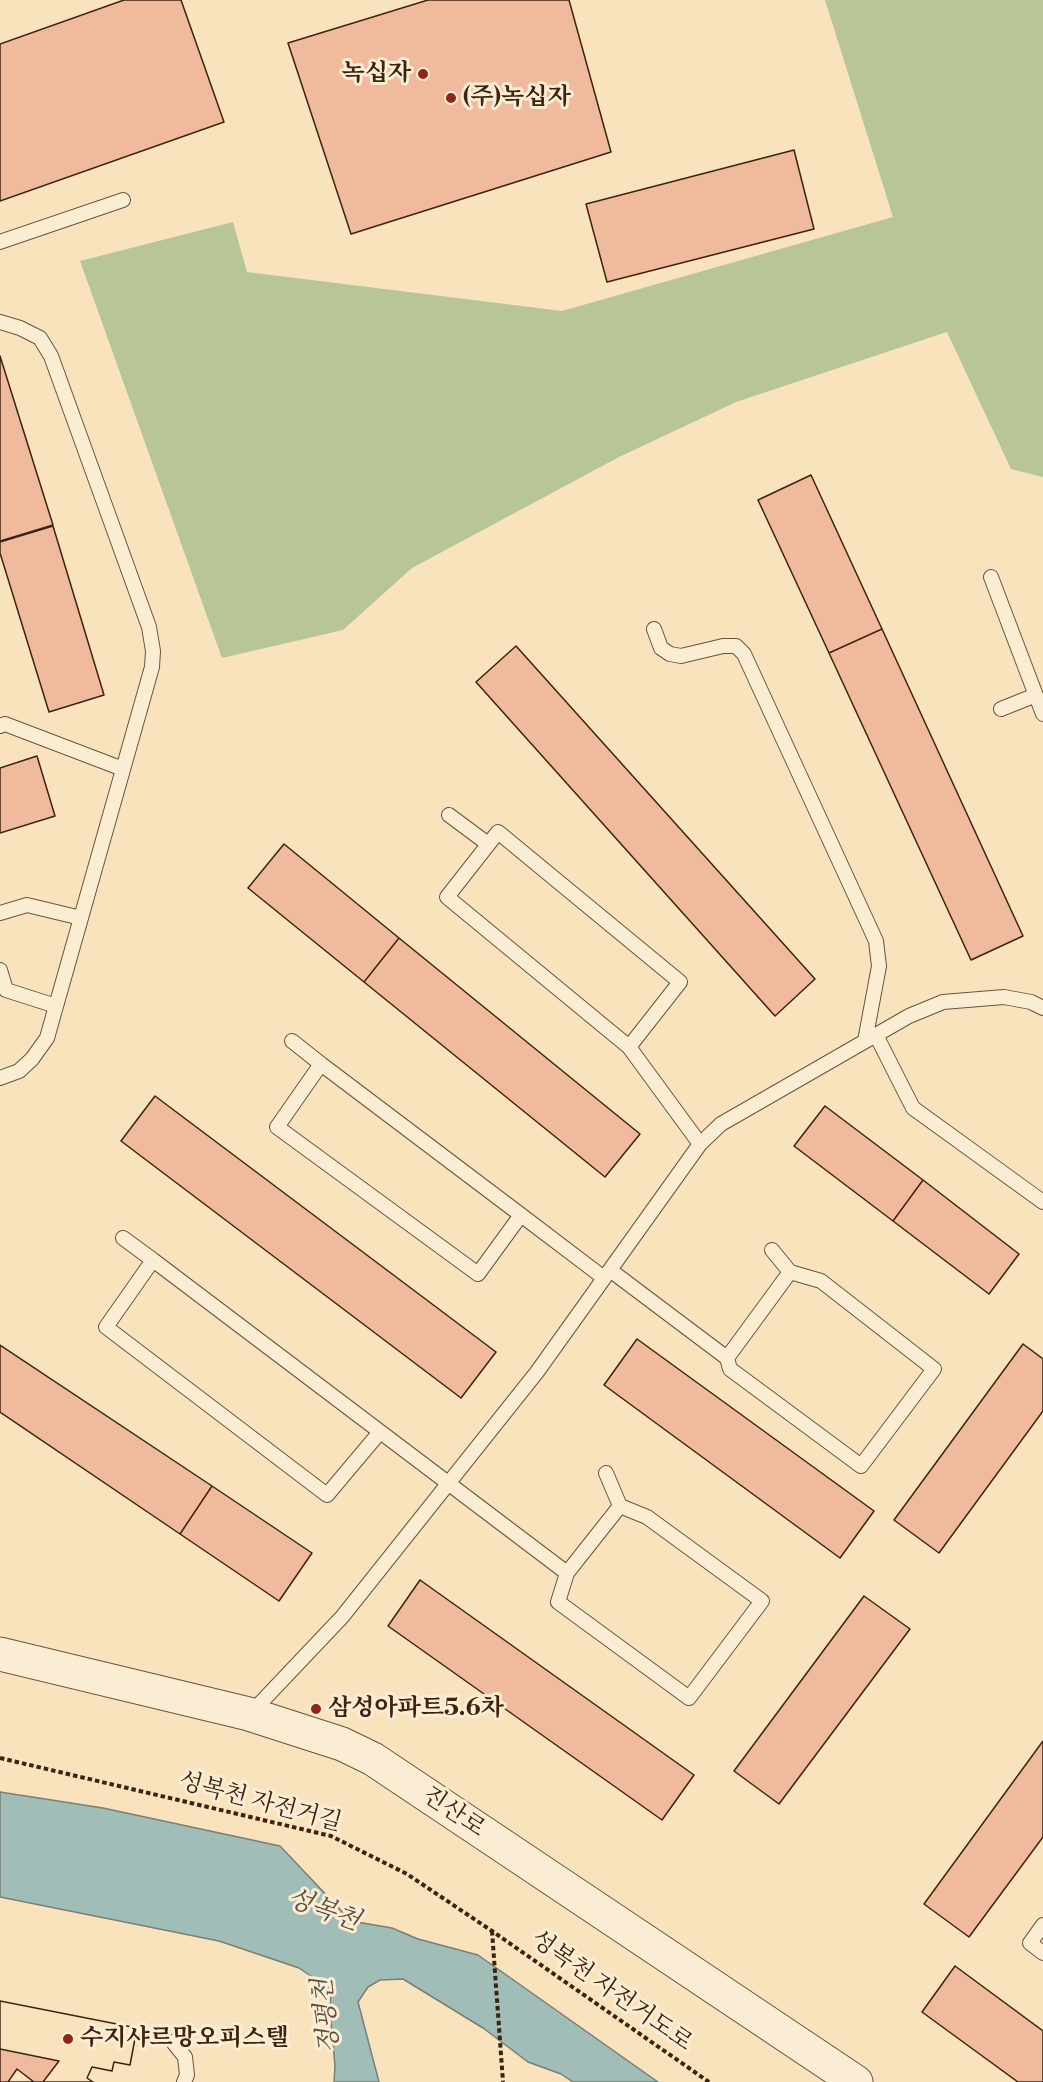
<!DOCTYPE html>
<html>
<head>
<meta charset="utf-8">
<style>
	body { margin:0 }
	canvas { display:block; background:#f9e3bd }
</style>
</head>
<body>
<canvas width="1043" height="2082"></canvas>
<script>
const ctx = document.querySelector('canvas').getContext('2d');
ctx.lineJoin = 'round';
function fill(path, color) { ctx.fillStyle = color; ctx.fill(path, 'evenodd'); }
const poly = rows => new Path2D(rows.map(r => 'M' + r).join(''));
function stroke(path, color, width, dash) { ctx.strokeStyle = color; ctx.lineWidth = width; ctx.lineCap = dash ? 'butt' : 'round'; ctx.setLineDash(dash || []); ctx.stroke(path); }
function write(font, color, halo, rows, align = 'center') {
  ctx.font = font + ' "Libre Bodoni","Noto Serif KR",serif'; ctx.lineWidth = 6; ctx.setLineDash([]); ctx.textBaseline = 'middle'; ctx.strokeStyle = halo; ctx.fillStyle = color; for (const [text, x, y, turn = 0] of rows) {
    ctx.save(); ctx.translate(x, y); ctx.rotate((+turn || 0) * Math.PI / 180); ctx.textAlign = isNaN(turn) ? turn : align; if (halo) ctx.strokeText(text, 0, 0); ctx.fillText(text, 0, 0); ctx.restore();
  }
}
const green = poly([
	[825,0,1043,0,1043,477,1011,469,947,332,736,402,619,457,412,568,343,630,222,658,80,261,233,222,247,272,562,311,893,217]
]);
const water = poly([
	[0,1792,103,1808,280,1846,351,1921,392,1928,418,1939,478,1955,658,2082,573,2082,561,2074,528,2062,483,2028,403,1979,380,1980,368,1987,358,2002,379,2082,334,2082,335,2066,330,2012,331,1990,299,1968,219,1941,0,1897,0,1792]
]);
const building = poly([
	[124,0,181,0,224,122,0,201,0,44,124,0],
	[428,0,569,0,611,152,351,234,288,43,428,0],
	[794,150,814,229,607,282,586,204,794,150],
	[0,356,53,525,0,541,0,356],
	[811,475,882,629,829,653,758,500,811,475],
	[53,526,104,695,49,712,0,553,0,542,53,526],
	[882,629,1023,936,971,960,829,653,882,629],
	[516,646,815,979,775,1016,476,682,516,646],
	[37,756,55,816,0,833,0,768,37,756],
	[284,844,399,938,364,982,248,888,284,844],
	[399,938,640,1134,605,1177,364,982,399,938],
	[155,1096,496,1352,461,1398,121,1141,155,1096],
	[825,1106,923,1180,893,1221,794,1146,825,1106],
	[923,1180,1019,1254,989,1294,893,1221,923,1180],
	[637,1339,874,1511,840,1558,604,1385,637,1339],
	[1023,1344,1043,1359,1043,1411,939,1553,894,1520,1023,1344],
	[0,1345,212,1486,180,1534,0,1412,0,1345],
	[212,1486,312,1553,279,1601,180,1534,212,1486],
	[420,1580,694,1775,662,1820,388,1626,420,1580],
	[864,1596,910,1629,779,1804,734,1771,864,1596],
	[1043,1741,1043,1837,969,1937,924,1904,1043,1741],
	[955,1966,1043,2031,1043,2082,1018,2082,922,2012,955,1966],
	[0,2001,137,2028,130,2065,114,2062,112,2071,92,2067,87,2078,93,2082,43,2082,59,2061,0,2049,0,2001],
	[0,2001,137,2028,130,2065,114,2062,112,2071,92,2067,87,2078,93,2082,43,2082,59,2061,0,2049,0,2001],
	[0,2049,59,2061,43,2082,34,2082,17,2069,8,2082,0,2082,0,2049],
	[17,2069,34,2082,8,2082,17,2069],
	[17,2069,34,2082,8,2082,17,2069]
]);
const path = poly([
	[0,1758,331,1836,407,1874,492,1931,709,2082],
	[492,1931,503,2082]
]);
const service = poly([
	[0,242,123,200],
	[0,322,20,328,40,338,51,356,149,627,153,651,152,667,47,1038,32,1059,19,1071,0,1078],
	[991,577,1043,714],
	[654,629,661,648,670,654,681,656,723,646,736,646,744,654,876,941,879,966,865,1041],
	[1001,709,1036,695],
	[0,726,5,724,123,769],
	[449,815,488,844],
	[0,913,27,905,81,918],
	[0,970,6,990,56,1006],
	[876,1035,913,1108,1043,1202],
	[292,1041,321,1064],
	[629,1047,680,982,498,832,447,897,629,1047,700,1144],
	[521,1215,478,1274,277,1127,321,1064,521,1215,604,1278],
	[123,1238,153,1260],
	[772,1250,790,1272],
	[610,1270,727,1358,730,1369,861,1466,934,1369,821,1281,790,1272,727,1358],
	[380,1432,327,1495,106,1327,153,1260,567,1573,558,1602,689,1698,762,1601,647,1517,620,1506,567,1573],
	[606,1473,620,1506],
	[251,1713,342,1617,537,1372,700,1144,721,1124,909,1016,943,1002,1004,997,1031,1002,1043,1008],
	[1043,1925,1030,1943,1043,1953],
	[173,2042,185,2057,187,2075,184,2082]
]);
const tertiary = poly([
	[0,1654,249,1714,342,1744,373,1759,856,2082]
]);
const markers = [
	[423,74,6,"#8f2418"],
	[451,98,6,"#8f2418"],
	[316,1709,6,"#8f2418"],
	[68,2039,6,"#8f2418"]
];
const poiNames = [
	["녹십자",411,74,"right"],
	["(주)녹십자",463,98],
	["삼성아파트5.6차",328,1709],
	["수지샤르망오피스텔",80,2039]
];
const streetNames = [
	["성복천 자전거길",260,1803,15],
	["진산로",453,1813,34],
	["성복천 자전거도로",611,1992,35]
];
const waterNames = [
	["성복천",323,1911,20],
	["정평천",328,2016,-96]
];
fill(green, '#b8c595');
fill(water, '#a0bdb8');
stroke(water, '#797f75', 1.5);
fill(building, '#f0ba9d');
stroke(building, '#3e2210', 1.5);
stroke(service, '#6d523b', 16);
stroke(tertiary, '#6d523b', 35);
stroke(path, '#3e2210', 4, [4.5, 3]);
stroke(service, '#fbedd4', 14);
stroke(tertiary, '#fbedd4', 33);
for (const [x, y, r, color] of markers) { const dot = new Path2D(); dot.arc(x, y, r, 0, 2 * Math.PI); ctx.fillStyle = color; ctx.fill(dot); stroke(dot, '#fbedd4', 2); }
write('bold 24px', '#3e2210', '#fbedd4', poiNames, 'left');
write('24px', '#3e2210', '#fbedd4', streetNames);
write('italic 26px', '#5b5042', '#fbedd4', waterNames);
</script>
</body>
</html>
